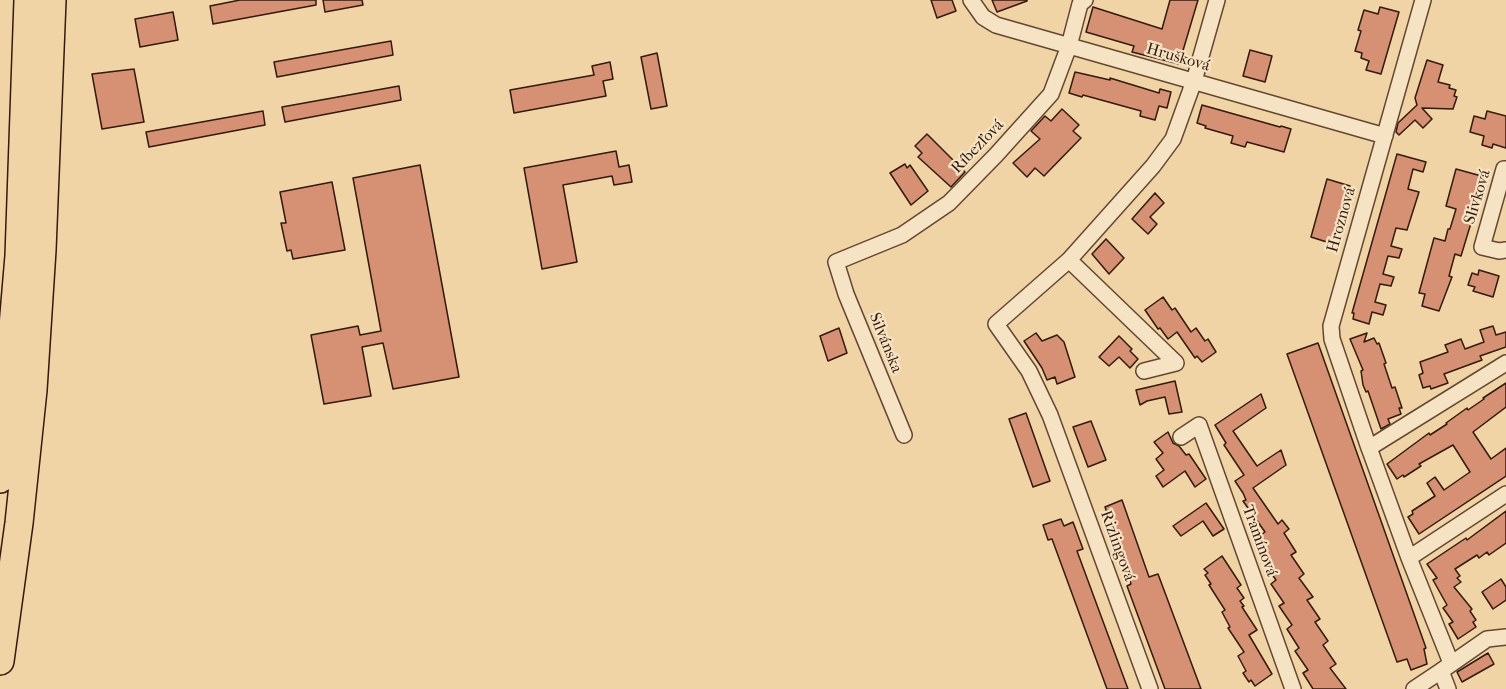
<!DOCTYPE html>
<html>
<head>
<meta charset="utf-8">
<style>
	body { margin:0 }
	canvas { display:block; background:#f1d4a5 }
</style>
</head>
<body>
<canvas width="1506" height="689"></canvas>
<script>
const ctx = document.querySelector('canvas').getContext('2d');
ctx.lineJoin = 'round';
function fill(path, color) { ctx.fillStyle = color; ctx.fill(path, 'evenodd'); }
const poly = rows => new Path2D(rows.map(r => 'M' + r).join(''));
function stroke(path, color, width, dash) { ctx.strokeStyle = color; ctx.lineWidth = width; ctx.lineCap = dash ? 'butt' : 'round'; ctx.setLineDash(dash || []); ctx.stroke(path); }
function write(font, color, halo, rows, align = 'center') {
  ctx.font = font + ' "IM FELL French Canon",serif'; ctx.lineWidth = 4.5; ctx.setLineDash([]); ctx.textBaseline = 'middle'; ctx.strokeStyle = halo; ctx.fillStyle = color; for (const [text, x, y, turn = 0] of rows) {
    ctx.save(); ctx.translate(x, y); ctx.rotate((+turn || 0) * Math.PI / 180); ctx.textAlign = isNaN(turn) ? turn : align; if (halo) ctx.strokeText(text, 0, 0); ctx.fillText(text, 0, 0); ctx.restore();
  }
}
const building = poly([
	[240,0,316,0,316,5,213,24,210,6,240,0],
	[323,0,362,0,363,5,325,12,323,0],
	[931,0,952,0,956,11,937,18,931,0],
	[992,0,1027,0,1027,1,997,12,992,0],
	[1170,0,1198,0,1179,64,1132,52,1134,46,1086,32,1093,7,1162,29,1170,0],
	[1380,7,1399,12,1381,74,1366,70,1369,61,1361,58,1362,53,1355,51,1361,31,1358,30,1364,10,1378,14,1380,7],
	[173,12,178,40,140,47,135,19,173,12],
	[391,41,393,55,277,77,274,62,391,41],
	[1250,50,1272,56,1265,82,1243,76,1250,50],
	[657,53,667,106,651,109,641,57,657,53],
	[1427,60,1443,65,1438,82,1450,85,1449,88,1456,90,1454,96,1457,97,1453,109,1422,108,1432,119,1423,128,1415,120,1399,135,1396,132,1398,123,1417,105,1415,98,1427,60],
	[610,62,613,79,603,81,606,96,514,113,510,90,594,75,592,66,610,62],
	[134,69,144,122,102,129,92,74,134,69],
	[1075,72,1110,80,1110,78,1159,93,1160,89,1171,92,1167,108,1159,106,1155,120,1140,116,1141,111,1083,95,1082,97,1069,93,1075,72],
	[399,86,401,100,285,122,282,107,399,86],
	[1202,105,1280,127,1281,126,1291,129,1284,152,1247,142,1245,147,1231,143,1233,136,1205,128,1206,126,1197,123,1202,105],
	[1062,109,1079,125,1073,131,1081,138,1044,176,1035,168,1027,177,1013,163,1040,139,1031,131,1045,116,1051,121,1062,109],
	[263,111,265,125,149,147,146,132,263,111],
	[1487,111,1506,116,1506,148,1493,144,1492,148,1482,145,1484,136,1470,132,1474,116,1485,119,1487,111],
	[927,134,965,172,951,187,918,157,922,153,915,146,927,134],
	[616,151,619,167,629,165,632,182,614,185,612,176,563,185,577,262,542,269,524,168,616,151],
	[1397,154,1426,162,1423,172,1413,169,1408,189,1419,192,1407,230,1396,228,1391,246,1402,249,1399,258,1388,256,1383,274,1394,277,1391,286,1380,284,1375,302,1386,305,1383,315,1372,312,1369,324,1353,319,1354,313,1352,313,1397,154],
	[905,164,907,168,910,165,928,191,911,205,890,173,905,164],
	[420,165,459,377,393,389,383,343,362,347,371,396,324,404,311,335,358,326,360,335,381,331,353,178,420,165],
	[1456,169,1485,177,1461,256,1455,254,1449,276,1452,277,1439,311,1422,306,1425,294,1419,293,1434,238,1445,241,1448,229,1450,229,1456,209,1446,206,1456,169],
	[1327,179,1350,186,1333,244,1311,237,1327,179],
	[332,182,345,250,293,259,291,250,287,251,281,223,286,223,280,192,332,182],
	[1155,193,1164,203,1150,217,1157,224,1148,234,1132,219,1155,193],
	[1106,239,1124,258,1109,274,1092,254,1106,239],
	[1479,270,1499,276,1493,297,1473,291,1475,287,1468,285,1472,273,1478,275,1479,270],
	[1163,297,1172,310,1175,308,1191,332,1196,328,1205,341,1208,339,1216,352,1202,362,1197,356,1195,358,1177,332,1168,339,1160,328,1158,329,1145,310,1163,297],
	[1493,326,1496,335,1506,332,1506,347,1480,356,1482,360,1444,374,1448,383,1431,389,1430,386,1423,388,1419,375,1423,373,1420,362,1448,352,1445,345,1461,339,1465,349,1484,342,1480,330,1493,326],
	[839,328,847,353,828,361,820,336,839,328],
	[1036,333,1042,341,1057,335,1064,342,1075,377,1057,384,1055,377,1047,380,1042,368,1024,341,1036,333],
	[1367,333,1364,342,1374,338,1377,344,1379,343,1386,363,1384,364,1392,388,1395,387,1402,408,1399,408,1401,414,1388,419,1390,424,1381,429,1368,391,1366,392,1363,385,1361,371,1363,370,1350,339,1367,333],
	[1119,336,1132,349,1130,351,1138,359,1130,368,1119,357,1109,366,1099,357,1119,336],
	[1318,343,1426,648,1424,649,1427,664,1411,670,1407,659,1397,662,1287,354,1318,343],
	[1175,381,1182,412,1169,414,1165,397,1147,401,1140,405,1136,390,1175,381],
	[1506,383,1506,407,1473,432,1491,459,1506,448,1506,476,1419,534,1408,517,1413,514,1412,511,1435,496,1427,483,1435,477,1444,490,1470,472,1453,445,1419,464,1421,466,1404,477,1403,475,1397,479,1387,464,1429,433,1430,435,1447,424,1446,423,1467,408,1468,410,1484,399,1483,398,1506,383],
	[1261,394,1266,408,1233,431,1257,466,1281,450,1286,465,1253,488,1278,524,1282,520,1289,529,1284,533,1296,552,1291,555,1304,574,1299,578,1313,597,1307,600,1320,619,1315,622,1328,641,1323,645,1336,664,1330,668,1346,689,1313,689,1303,673,1308,670,1295,651,1299,648,1287,629,1292,625,1279,606,1284,603,1271,584,1276,580,1263,562,1268,558,1255,539,1265,532,1243,501,1246,500,1243,493,1235,481,1244,475,1224,445,1226,443,1215,425,1261,394],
	[1026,413,1050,481,1033,487,1009,419,1026,413],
	[1091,421,1106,460,1088,467,1073,427,1091,421],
	[1168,432,1173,443,1179,446,1186,455,1189,454,1206,479,1195,487,1185,471,1163,487,1156,476,1164,470,1156,459,1163,453,1154,442,1168,432],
	[1122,500,1149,577,1158,574,1201,689,1165,689,1127,586,1131,584,1105,507,1122,500],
	[1206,503,1224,529,1213,536,1203,521,1181,536,1173,526,1206,503],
	[1506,511,1506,543,1489,555,1487,552,1479,558,1477,555,1455,569,1460,576,1457,578,1461,582,1454,587,1472,609,1470,611,1476,620,1473,622,1476,627,1458,639,1449,624,1453,622,1443,608,1447,605,1433,580,1437,578,1427,564,1466,538,1467,540,1506,511],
	[1061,519,1064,526,1073,522,1083,549,1077,551,1128,689,1107,689,1052,539,1048,540,1043,525,1061,519],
	[1222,556,1241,585,1237,588,1244,598,1240,601,1244,606,1242,607,1257,630,1249,635,1272,674,1255,686,1251,680,1249,682,1243,673,1246,671,1238,656,1244,652,1228,628,1230,627,1222,612,1225,610,1209,585,1211,584,1205,575,1208,573,1204,569,1222,556],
	[1501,579,1506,587,1506,600,1493,609,1482,592,1501,579],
	[1488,653,1494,664,1462,682,1457,672,1488,653]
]);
const street = poly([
	[971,0,983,17,996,25,1385,136],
	[1423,0,1331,326,1332,339,1369,448,1506,363],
	[1506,169,1504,169,1482,247,1499,251,1506,250],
	[1069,260,1176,363,1144,371],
	[904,435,846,294,836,262,902,235,949,203,996,155,1051,94,1069,46,1080,4,1085,0],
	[1181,437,1199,425,1293,689],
	[1368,445,1409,558,1451,663],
	[1409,558,1506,494],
	[1150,689,1050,415,1029,371,996,324,1069,260,1153,166,1173,139,1194,81,1217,0],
	[1414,689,1441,671],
	[1448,689,1441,671,1487,639,1506,637]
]);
const highway = poly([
	[0,479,19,256,28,0],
	[0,661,19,523,33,390,42,250,52,0]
]);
const streetNames = [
	["Hrušková",1178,58,16],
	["Ríbezľová",978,147,-46],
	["Slivková",1478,197,-73],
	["Hroznová",1342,220,-74],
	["Silvánska",885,343,68],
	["Tramínová",1259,541,70],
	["Rizlingová",1117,546,70]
];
fill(building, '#d69073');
stroke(building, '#321a0d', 1.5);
stroke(street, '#624833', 18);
stroke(highway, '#321a0d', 30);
stroke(street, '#f6e3c4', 15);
stroke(highway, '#f1d4a5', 27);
write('16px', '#321a0d', '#f6e3c4', streetNames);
</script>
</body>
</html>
